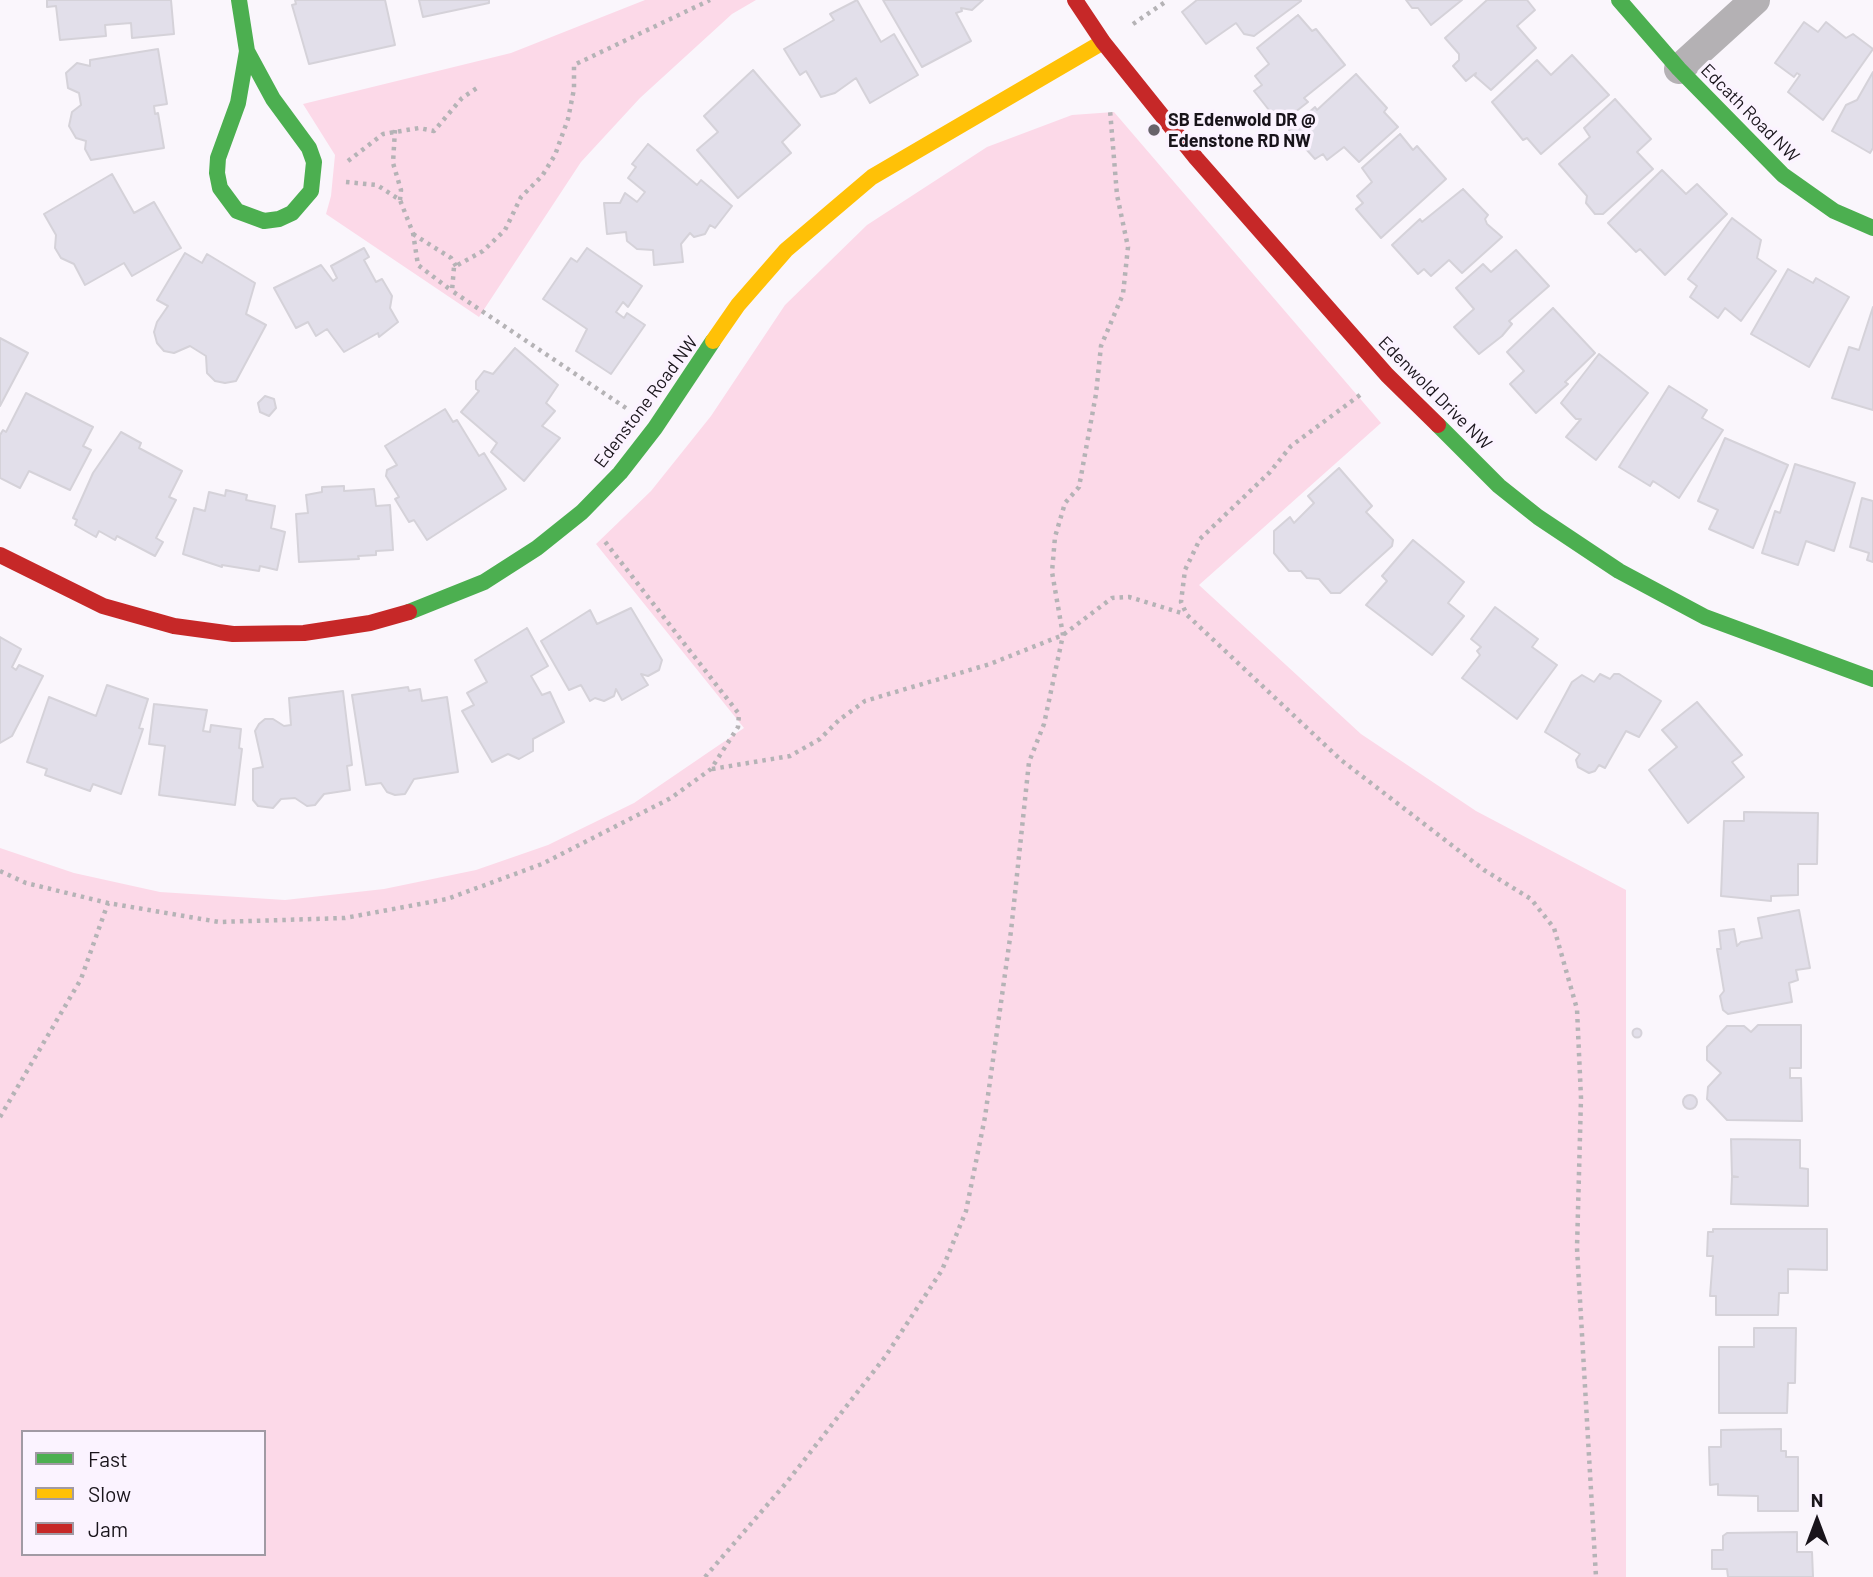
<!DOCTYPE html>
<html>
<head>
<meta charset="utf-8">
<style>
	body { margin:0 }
	#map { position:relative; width:1873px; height:1577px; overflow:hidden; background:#faf6fc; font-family:Barlow,sans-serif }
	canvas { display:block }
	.legend { position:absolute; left:21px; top:1430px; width:245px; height:126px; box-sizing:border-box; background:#fbf3ff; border:2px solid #a19aa4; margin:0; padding:9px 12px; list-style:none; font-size:21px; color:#19141b }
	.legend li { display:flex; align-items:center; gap:14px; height:35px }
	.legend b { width:35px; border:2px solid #a19aa4 }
	.north { position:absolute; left:1782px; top:1486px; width:70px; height:70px; -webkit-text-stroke:5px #fbf3ff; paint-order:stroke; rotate:0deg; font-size:19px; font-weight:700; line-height:28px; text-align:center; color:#19141b }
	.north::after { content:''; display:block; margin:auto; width:24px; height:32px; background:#19141b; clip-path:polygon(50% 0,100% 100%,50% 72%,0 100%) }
</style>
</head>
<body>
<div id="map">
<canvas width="1873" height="1577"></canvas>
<ul class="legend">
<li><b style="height:9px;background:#4caf50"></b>Fast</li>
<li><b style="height:9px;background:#ffc107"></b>Slow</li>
<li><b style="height:9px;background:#c62828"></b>Jam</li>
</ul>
<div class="north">N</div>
</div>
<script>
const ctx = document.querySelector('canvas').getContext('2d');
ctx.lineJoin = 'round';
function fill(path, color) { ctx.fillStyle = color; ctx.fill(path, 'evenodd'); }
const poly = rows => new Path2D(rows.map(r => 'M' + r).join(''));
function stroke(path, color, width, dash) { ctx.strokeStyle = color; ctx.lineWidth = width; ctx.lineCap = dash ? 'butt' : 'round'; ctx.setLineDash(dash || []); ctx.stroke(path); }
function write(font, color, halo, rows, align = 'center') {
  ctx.font = font + ' Barlow,sans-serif'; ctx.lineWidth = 7; ctx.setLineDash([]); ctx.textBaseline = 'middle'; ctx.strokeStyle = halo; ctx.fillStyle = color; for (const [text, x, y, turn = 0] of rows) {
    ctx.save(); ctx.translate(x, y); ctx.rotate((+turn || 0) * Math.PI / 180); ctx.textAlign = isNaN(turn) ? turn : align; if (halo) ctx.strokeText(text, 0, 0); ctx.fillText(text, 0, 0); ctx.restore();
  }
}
const green = poly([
	[645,0,756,0,732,14,640,98,581,162,479,317,326,214,331,196,335,155,303,104,511,53],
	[1114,112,1381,423,1199,585,1361,734,1476,811,1626,890,1626,1577,0,1577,0,848,74,873,160,892,285,900,384,889,476,870,548,845,634,803,744,728,596,544,651,491,711,416,785,305,867,225,987,147,1072,115],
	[23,1432,264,1432,264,1554,23,1554]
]);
const building = poly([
	[47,0,171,0,174,34,132,38,131,23,105,25,106,36,60,40,56,6,47,7,47,0],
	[295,0,385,0,395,45,309,64,292,5,296,4,295,0],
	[419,0,489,0,489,3,423,17,419,0],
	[857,0,881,42,894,34,918,75,870,103,856,78,835,93,821,97,806,71,800,75,784,49,834,20,830,14,857,0],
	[883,0,983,0,972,10,961,8,962,11,956,13,971,41,922,67,883,0],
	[1197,0,1301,0,1301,1,1254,36,1244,34,1236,23,1206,44,1182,12,1197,0],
	[1406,0,1462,0,1431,25,1418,8,1412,8,1406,0],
	[1487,0,1527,0,1535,10,1517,26,1536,48,1491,90,1475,76,1476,73,1466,81,1453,66,1459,60,1459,54,1445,38,1487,0],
	[1298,15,1312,31,1316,29,1345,65,1304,98,1308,102,1280,124,1254,91,1262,85,1255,76,1269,64,1257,48,1298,15],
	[1804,22,1818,32,1826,22,1846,38,1853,34,1873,49,1823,120,1788,92,1800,75,1797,73,1794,77,1775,63,1804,22],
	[158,49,167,104,154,106,155,114,158,113,164,148,91,160,85,149,86,141,76,138,69,126,72,112,81,105,79,93,68,88,66,73,77,63,90,66,90,60,158,49],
	[1572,55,1609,95,1541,154,1527,138,1523,140,1492,102,1537,60,1551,75,1572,55],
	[753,70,800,125,782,142,791,153,738,198,697,150,718,132,704,116,753,70],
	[1873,72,1873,148,1870,153,1832,131,1846,105,1857,100,1873,72],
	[1356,74,1387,108,1384,112,1398,127,1359,162,1344,147,1327,160,1323,154,1315,159,1289,130,1315,107,1317,110,1356,74],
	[1615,99,1651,139,1637,152,1653,169,1603,214,1595,214,1586,203,1587,196,1559,164,1590,137,1584,128,1615,99],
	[1400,134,1413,150,1417,146,1446,179,1381,238,1356,209,1363,203,1357,196,1372,182,1362,168,1400,134],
	[648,144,697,185,701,180,732,206,715,228,710,225,705,234,694,237,690,233,681,244,683,262,654,265,653,250,637,249,627,241,626,232,607,234,604,203,620,203,625,193,637,202,645,192,628,178,636,167,632,164,648,144],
	[1662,170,1686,194,1697,184,1727,214,1665,275,1640,249,1636,252,1608,223,1662,170],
	[112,174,134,213,154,202,181,248,132,276,124,263,85,285,74,264,61,258,55,248,56,235,44,214,112,174],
	[1463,189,1488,215,1485,219,1487,224,1502,237,1462,273,1449,260,1431,276,1424,269,1418,274,1392,245,1420,219,1422,222,1463,189],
	[1732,218,1761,240,1757,258,1776,271,1741,321,1725,308,1718,318,1690,297,1697,286,1688,279,1732,218],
	[364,248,369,257,364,260,376,282,382,279,392,296,390,308,398,322,379,337,378,333,344,352,327,329,316,336,308,322,296,328,274,288,321,265,333,281,337,278,331,266,364,248],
	[587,248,642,286,628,307,623,302,616,312,624,318,627,313,645,325,611,374,576,351,587,329,543,299,571,258,577,262,587,248],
	[1516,250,1549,286,1509,321,1512,324,1502,336,1479,354,1454,327,1474,309,1456,288,1483,264,1491,272,1516,250],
	[185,253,202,263,207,254,255,283,246,314,266,325,236,381,225,383,215,381,207,373,206,356,190,346,174,353,164,351,157,343,154,332,157,322,168,306,157,300,185,253],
	[1788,269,1813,283,1816,278,1849,297,1809,367,1751,334,1788,269],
	[1873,307,1873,410,1832,398,1849,347,1859,350,1873,307],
	[1553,308,1595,353,1565,382,1568,384,1536,413,1510,384,1524,371,1507,352,1553,308],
	[0,338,28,353,0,406,0,338],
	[515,348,558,385,546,403,555,411,542,426,560,438,524,481,491,452,497,443,461,412,479,391,476,389,476,381,484,371,493,374,515,348],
	[1599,354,1648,393,1596,460,1566,437,1581,419,1576,419,1561,403,1599,354],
	[1669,386,1707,410,1702,418,1723,430,1679,498,1653,481,1650,486,1619,467,1669,386],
	[26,393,93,427,83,446,91,450,70,490,29,471,20,488,0,478,0,435,3,430,6,432,26,393],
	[265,396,274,399,276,408,269,416,260,412,258,403,265,396],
	[445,409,453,422,457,420,479,456,484,453,506,489,427,540,414,520,409,522,395,499,399,497,386,476,387,470,397,465,385,446,445,409],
	[121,432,141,443,139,448,182,471,169,497,176,500,156,538,163,542,155,556,117,536,115,540,99,531,96,537,75,525,77,520,73,518,93,473,121,432],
	[1725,438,1788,465,1753,548,1709,529,1718,510,1698,501,1725,438],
	[1795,464,1855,483,1834,551,1806,541,1798,565,1762,553,1775,511,1780,513,1795,464],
	[1339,468,1372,506,1366,512,1393,540,1392,546,1340,593,1331,593,1319,579,1307,578,1301,571,1289,571,1274,553,1274,531,1290,517,1294,523,1314,503,1308,496,1339,468],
	[344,486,344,491,374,489,376,506,390,505,393,550,376,551,376,555,358,556,359,559,299,562,296,514,308,513,306,495,322,492,322,487,344,486],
	[226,490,247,495,246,500,275,506,271,528,285,532,277,570,260,566,259,571,222,565,222,567,183,554,194,508,205,511,209,492,225,496,226,490],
	[1862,498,1873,501,1873,562,1867,560,1869,553,1850,547,1862,498],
	[1413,540,1464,582,1448,603,1464,616,1432,655,1366,605,1387,581,1382,576,1413,540],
	[1495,607,1538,639,1532,647,1557,665,1517,719,1462,678,1480,655,1477,651,1481,647,1471,639,1495,607],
	[631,608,662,660,659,670,648,676,641,674,648,685,622,700,616,689,614,696,604,701,595,698,590,701,581,685,569,690,541,641,590,610,597,624,631,608],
	[527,628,548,666,531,676,542,695,550,692,564,722,533,739,533,751,519,759,508,754,492,762,462,711,474,705,467,693,487,682,475,660,527,628],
	[0,637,21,649,12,667,16,670,19,665,43,676,12,736,0,743,0,637],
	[1600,674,1610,679,1614,674,1619,674,1661,701,1639,737,1626,731,1605,768,1599,765,1595,771,1589,773,1578,767,1576,760,1580,754,1545,732,1572,682,1582,675,1594,682,1600,674],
	[107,685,148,699,139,728,143,729,121,794,93,784,90,791,45,775,47,769,27,762,49,697,96,716,107,685],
	[408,687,409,691,420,689,422,701,447,697,458,772,414,779,405,794,395,795,387,792,381,783,366,785,352,695,408,687],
	[343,691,352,765,347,766,350,790,324,794,315,805,307,806,295,798,281,799,273,808,258,806,253,800,253,769,263,767,255,731,259,724,265,719,273,719,284,726,291,725,289,698,343,691],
	[1697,702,1742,755,1732,762,1744,777,1688,823,1649,770,1677,747,1662,730,1697,702],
	[154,704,207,710,203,731,210,732,211,725,241,729,239,748,242,749,235,805,159,795,165,746,149,744,154,704],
	[1744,812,1818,813,1817,864,1798,864,1798,895,1771,896,1771,901,1721,896,1724,821,1744,821,1744,812],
	[1799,910,1810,968,1796,970,1798,980,1789,983,1792,1002,1728,1014,1723,1010,1720,996,1724,991,1717,949,1721,949,1719,931,1734,929,1737,946,1741,942,1762,938,1758,918,1799,910],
	[1758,1025,1801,1025,1801,1068,1790,1068,1790,1078,1801,1078,1802,1121,1727,1120,1707,1099,1708,1087,1721,1073,1707,1060,1707,1047,1727,1026,1744,1026,1751,1032,1758,1025],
	'1632.5 1033a4.5 4.5 0 1 1 9 0a4.5 4.5 0 1 1-9 0Z',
	'1683 1102a7 7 0 1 1 14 0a7 7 0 1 1-14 0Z',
	[1731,1139,1800,1140,1800,1168,1808,1169,1808,1206,1731,1204,1732,1177,1738,1177,1732,1176,1731,1139],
	[1713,1229,1827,1229,1827,1270,1788,1269,1788,1293,1779,1293,1778,1315,1716,1315,1716,1296,1710,1296,1713,1256,1707,1256,1708,1232,1713,1232,1713,1229],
	[1754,1328,1796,1328,1795,1383,1788,1383,1787,1413,1719,1413,1719,1347,1754,1347,1754,1328],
	[1781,1429,1781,1451,1786,1451,1786,1457,1798,1457,1798,1511,1758,1511,1758,1496,1718,1495,1718,1484,1710,1485,1709,1447,1721,1447,1721,1430,1781,1429],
	[1797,1532,1797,1552,1812,1552,1813,1577,1728,1577,1727,1569,1712,1569,1712,1550,1723,1550,1723,1536,1727,1533,1797,1532]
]);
const path = poly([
	[1133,24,1168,0],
	[395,130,393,163,401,190,400,200],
	[348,161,383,134,419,128,434,131,462,98,477,88],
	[346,182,377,185,400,200,413,233,418,265,452,291],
	[413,234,451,258,456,266],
	[1360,395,1291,446,1270,472,1200,539,1185,570,1181,602,1187,615,1341,760,1484,870,1531,899,1554,928,1577,1009,1581,1098,1577,1248,1596,1577],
	[626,408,452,291,454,267,483,251,505,230,521,197,542,176,555,155,568,119,574,89,574,65,710,0],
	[712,769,790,756,820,739,839,720,865,701,990,664,1063,635,1112,598,1129,597,1185,614],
	[0,871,26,883,108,903,219,922,345,918,447,899,542,864,671,798,711,769,738,727,739,714,603,539],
	[0,1117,81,979,108,903],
	[705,1577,787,1482,885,1357,942,1270,966,1211,985,1117,1011,931,1029,762,1044,724,1063,635,1052,572,1055,537,1065,503,1079,487,1096,394,1101,346,1123,294,1128,247,1117,195,1110,110]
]);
const street = poly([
	[1679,69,1755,0]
]);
const fast = poly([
	[239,0,247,51,273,99,309,148,314,162,311,191,292,213,279,219,264,221,237,211,220,188,217,173,218,158,238,103,247,51],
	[1619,0,1679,69,1783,175,1834,211,1873,228],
	[1438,425,1499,486,1538,517,1619,571,1705,617,1873,679],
	[409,612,484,582,537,548,582,512,620,473,655,428,713,341]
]);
const slow = poly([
	[713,341,738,305,786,250,872,177,1103,42]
]);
const jam = poly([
	[1075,0,1103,42,1196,158,1387,375,1438,425],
	[0,555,103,606,174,626,233,634,304,633,370,623,409,612]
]);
const markers = [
	[1154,130,7,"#68636a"]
];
const streetNames = [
	["Edcath Road NW",1750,113,45],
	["Edenwold Drive NW",1435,393,45],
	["Edenstone Road NW",646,402,-53]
];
const poiNames = [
	["SB Edenwold DR @",1168,120],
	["Edenstone RD NW",1168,141]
];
fill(green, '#fcd9e8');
fill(building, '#e2dfea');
stroke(building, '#d5d2d9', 2);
stroke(path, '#b5b3b6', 4.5, [3.5, 5]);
stroke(street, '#b4b1b4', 30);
stroke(fast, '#4caf50', 16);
stroke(slow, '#ffc107', 16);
stroke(jam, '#c62828', 16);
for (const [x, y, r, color] of markers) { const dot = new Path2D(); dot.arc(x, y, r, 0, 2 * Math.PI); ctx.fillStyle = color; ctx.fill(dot); stroke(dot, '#fbf3ff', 2.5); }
write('18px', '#19141b', '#fbf3ff', streetNames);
write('bold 18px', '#19141b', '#fbf3ff', poiNames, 'left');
</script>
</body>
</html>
